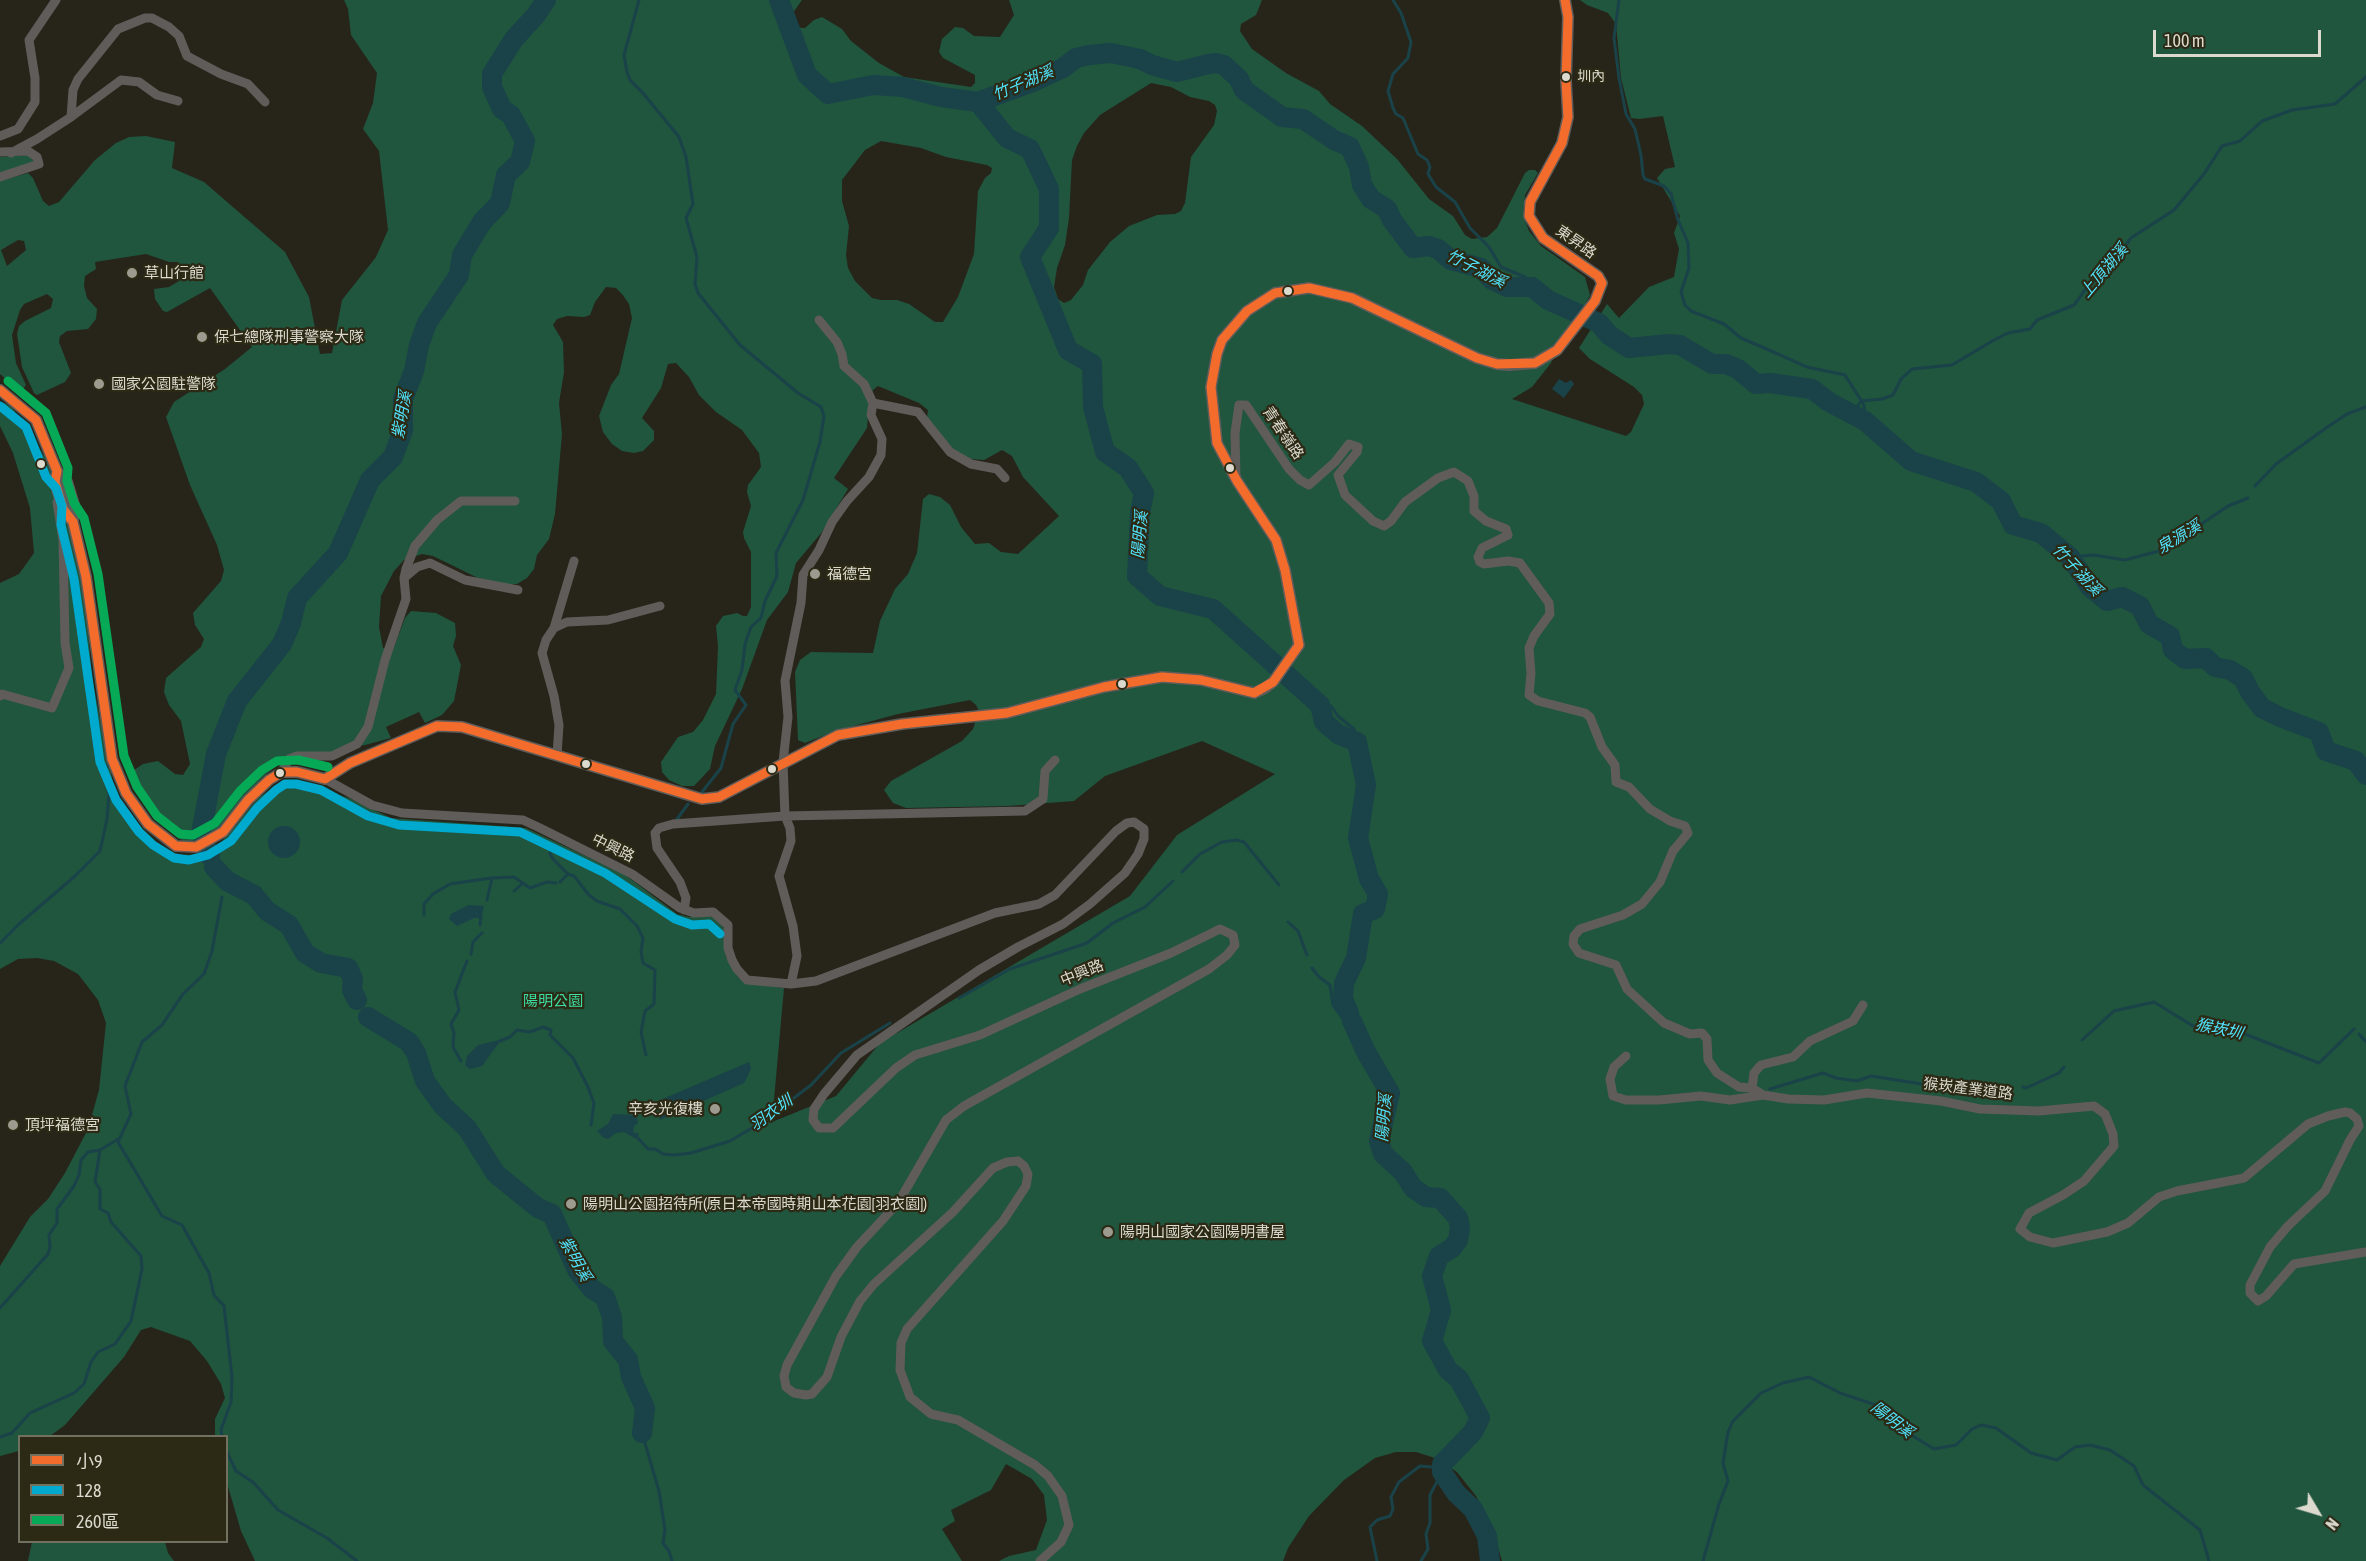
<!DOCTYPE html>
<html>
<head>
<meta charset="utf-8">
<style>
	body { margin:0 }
	#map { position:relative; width:2366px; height:1561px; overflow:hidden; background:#27251a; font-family:"Asap Condensed","Noto Sans TC",sans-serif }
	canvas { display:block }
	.legend { position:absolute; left:18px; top:1435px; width:210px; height:108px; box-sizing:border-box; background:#2c2915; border:2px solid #72705f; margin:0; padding:8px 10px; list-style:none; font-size:18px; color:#dcdace }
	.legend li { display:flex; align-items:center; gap:12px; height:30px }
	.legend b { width:30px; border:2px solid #72705f }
	.north { position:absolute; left:2288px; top:1483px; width:60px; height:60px; -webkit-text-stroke:4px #2c2915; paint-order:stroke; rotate:128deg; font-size:16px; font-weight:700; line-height:24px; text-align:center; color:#dcdace }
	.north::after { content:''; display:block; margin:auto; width:21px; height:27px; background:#dcdace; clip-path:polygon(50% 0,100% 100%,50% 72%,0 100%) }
	.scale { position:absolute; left:2153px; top:30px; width:168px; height:27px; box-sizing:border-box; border:3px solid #dcdace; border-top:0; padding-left:8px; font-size:18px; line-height:21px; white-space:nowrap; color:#dcdace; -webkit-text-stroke:4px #2c2915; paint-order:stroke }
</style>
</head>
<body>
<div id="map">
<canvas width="2366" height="1561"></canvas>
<ul class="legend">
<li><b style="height:8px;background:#f36c2b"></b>小9</li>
<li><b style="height:8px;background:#00a9ce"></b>128</li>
<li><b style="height:8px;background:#06aa56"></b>260區</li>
</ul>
<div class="north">N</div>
<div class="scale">100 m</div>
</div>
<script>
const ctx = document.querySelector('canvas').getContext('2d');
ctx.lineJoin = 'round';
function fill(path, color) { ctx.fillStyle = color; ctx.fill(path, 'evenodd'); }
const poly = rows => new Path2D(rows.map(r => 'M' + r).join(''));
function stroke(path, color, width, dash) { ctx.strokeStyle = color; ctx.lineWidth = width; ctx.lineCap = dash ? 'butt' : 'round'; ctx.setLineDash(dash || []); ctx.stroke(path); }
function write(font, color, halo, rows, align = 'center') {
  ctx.font = font + ' "Asap Condensed","Noto Sans TC",sans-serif'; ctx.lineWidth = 4.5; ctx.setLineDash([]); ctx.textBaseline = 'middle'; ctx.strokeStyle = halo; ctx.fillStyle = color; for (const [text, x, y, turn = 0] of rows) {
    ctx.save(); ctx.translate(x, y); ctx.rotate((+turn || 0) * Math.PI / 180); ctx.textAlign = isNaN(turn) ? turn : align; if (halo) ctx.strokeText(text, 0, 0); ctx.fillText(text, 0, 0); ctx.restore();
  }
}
const green = poly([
	[344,0,802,0,790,17,801,28,805,28,814,20,822,17,842,29,851,41,879,63,904,77,971,87,975,83,975,75,943,58,939,52,942,39,955,27,963,28,974,36,1000,37,1014,15,1009,0,1262,0,1256,15,1241,24,1240,31,1252,49,1286,73,1319,91,1330,104,1362,126,1397,159,1429,199,1453,216,1465,235,1472,239,1487,237,1497,228,1525,173,1529,170,1535,170,1538,173,1525,195,1523,215,1529,231,1541,246,1585,277,1590,295,1583,309,1557,346,1551,363,1532,387,1512,399,1626,436,1631,432,1644,404,1642,395,1634,387,1590,359,1579,348,1607,304,1619,318,1649,287,1674,277,1679,249,1674,233,1680,216,1657,178,1665,169,1675,167,1663,116,1639,119,1631,118,1621,78,1616,24,1608,13,1587,5,1580,0,2366,0,2366,1561,1502,1561,1491,1524,1476,1496,1457,1472,1438,1459,1416,1452,1396,1452,1375,1458,1344,1480,1309,1516,1288,1548,1283,1561,999,1561,1009,1556,1036,1550,1047,1520,1044,1495,1032,1479,1006,1464,991,1490,951,1510,955,1521,942,1529,962,1561,255,1561,241,1531,227,1483,226,1436,215,1436,215,1419,225,1398,221,1384,207,1361,190,1341,151,1327,141,1330,124,1357,65,1425,50,1436,20,1436,19,1451,0,1456,0,1266,30,1217,48,1199,65,1173,88,1129,99,1090,106,1023,98,1000,78,974,54,961,37,958,18,959,0,969,0,583,19,574,34,553,30,508,13,453,0,426,0,404,5,403,12,407,60,480,85,594,92,678,114,788,128,814,164,850,182,855,201,854,215,850,258,798,285,780,349,798,391,818,526,828,624,874,677,914,689,917,710,916,720,921,725,931,724,944,726,957,738,977,747,983,784,988,772,1122,836,1096,880,1043,1130,896,1177,835,1275,774,1202,741,1105,776,1074,801,1008,806,906,808,893,803,884,790,891,781,962,741,973,729,979,711,976,705,970,700,898,714,835,731,805,743,798,740,795,672,800,660,811,652,873,653,880,621,895,589,908,574,917,553,923,499,929,494,940,497,950,505,961,527,975,544,989,543,1001,552,1018,554,1059,516,1023,477,1012,456,1002,450,984,460,971,459,954,451,927,417,928,410,919,403,878,386,873,390,869,404,867,428,834,478,848,489,822,532,796,563,788,592,767,620,742,689,715,746,710,769,694,786,682,786,669,780,662,772,661,762,678,737,693,732,703,720,716,694,718,646,716,626,723,616,737,613,743,616,747,616,751,607,751,552,744,538,743,532,751,506,747,492,748,485,761,467,759,453,742,430,716,412,699,395,689,377,676,363,668,364,661,388,642,418,654,431,654,440,643,451,634,453,622,451,612,444,603,432,599,416,611,385,619,374,632,318,629,304,622,294,616,288,606,287,595,302,590,315,584,317,567,316,557,319,553,325,563,342,564,372,559,403,562,434,555,514,549,539,537,555,534,569,527,578,517,584,504,584,478,578,433,556,422,554,404,560,394,571,381,596,379,627,383,648,393,650,405,618,411,611,436,613,455,623,456,636,453,646,461,665,454,701,442,715,425,723,419,712,386,727,391,738,365,745,341,748,330,753,306,753,284,759,262,778,218,830,196,842,185,842,180,839,156,819,143,802,122,758,125,757,134,770,143,764,158,761,175,774,183,775,190,764,181,721,169,705,164,692,166,678,201,647,204,639,195,625,193,613,221,581,224,570,217,545,190,485,166,417,174,402,225,369,252,347,210,288,167,312,163,311,155,299,154,289,169,287,179,281,183,277,178,262,169,262,146,254,95,262,96,269,85,276,84,286,87,298,97,309,96,319,88,329,67,331,60,336,59,342,71,373,65,382,37,395,34,393,22,367,17,334,19,326,25,321,51,308,53,299,47,294,24,304,20,310,12,335,16,363,26,385,21,392,0,374,0,181,28,173,33,178,43,201,49,206,59,202,95,160,116,143,129,137,146,136,175,142,172,168,204,182,285,252,309,297,320,354,332,353,342,300,376,257,388,230,379,151,363,129,373,103,377,73,351,35,348,9],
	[1151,83,1171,87,1190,97,1209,101,1215,105,1217,111,1214,125,1191,157,1185,203,1181,211,1175,214,1157,215,1129,226,1110,242,1088,270,1083,285,1071,300,1064,303,1058,299,1054,287,1057,268,1065,245,1069,218,1072,160,1077,146,1084,133,1100,115],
	[881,141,921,148,946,157,987,165,992,168,991,173,985,178,978,191,974,254,958,297,943,322,935,322,909,304,897,300,881,300,872,298,855,281,848,268,846,255,849,226,842,201,842,180,865,150],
	[18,240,24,241,26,250,7,266,1,250],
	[29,155,35,162,0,173,0,157],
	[32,1542,165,1542,168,1553,174,1561,28,1561]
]);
const water = poly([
	[1559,379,1566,383,1571,380,1574,384,1564,398,1552,389],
	'268 842a16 16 0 1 1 32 0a16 16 0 1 1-32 0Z',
	[469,905,484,906,481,918,474,918,457,926,449,919,451,914],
	[496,1041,498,1044,482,1066,470,1069,465,1065,467,1056,478,1045],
	[749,1062,751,1069,744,1083,660,1120,658,1101],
	[613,1114,636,1115,638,1123,634,1126,633,1132,639,1134,636,1139,624,1132,616,1133,608,1139,604,1138,597,1131,608,1124]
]);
const stream = poly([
	[639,0,624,55,627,72,630,80,642,92,679,137,686,157,693,204,686,218,697,257,695,284,698,293,740,345,798,393,821,407,824,416,820,442,803,500,776,553,777,576,765,601,761,618,751,627,745,644,742,670,735,690,746,705,733,724,721,768,702,792],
	[1393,0,1401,13,1411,42,1408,58,1393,74,1388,91,1393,108,1396,114,1403,118,1418,154,1427,160,1430,167,1428,174,1436,187,1455,202,1470,228,1489,247,1501,267,1525,277,1532,287],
	[1619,0,1614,38,1619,78,1626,114,1635,129,1641,155,1643,175,1645,179,1664,186,1671,194,1678,220,1688,243,1689,268,1681,292,1685,305,1691,311,1724,324,1741,338,1769,350,1807,367,1845,375,1864,405,1865,421],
	[1853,413,1861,401,1882,399,1893,395,1901,379,1912,369,1952,365,1994,340,2008,333,2030,329,2037,320,2074,305,2096,275,2117,257,2131,238,2174,210,2204,174,2222,146,2240,141,2262,121,2292,110,2335,104,2366,77],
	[2255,486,2276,464,2326,428,2347,414,2366,407],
	[2070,557,2094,555,2125,560,2163,550,2228,506,2248,498],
	[1320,705,1331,706,1338,716,1354,729,1357,742],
	[675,822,688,804],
	[551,845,550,854,553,859,568,874,574,876,589,895,597,901,620,909,637,926,643,938,641,952,643,963,655,970,654,1004,645,1011,641,1032,646,1055],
	[1182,872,1200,854,1222,842,1236,840,1244,842,1279,885],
	[560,882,568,874],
	[226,884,227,881],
	[514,891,523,883],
	[487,900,492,878,514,877,530,888,547,882,556,883],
	[424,915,424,904,433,894,450,884,491,878],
	[1288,922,1298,931,1307,955],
	[480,925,481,915],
	[0,943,19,924,74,877,100,851,107,819,109,794,103,769,109,765],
	[471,954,473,942,482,933],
	[1312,968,1319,977,1330,985,1333,1005,1347,1024,1357,1028],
	[959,998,1010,969,1087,943,1113,923,1145,907,1173,881],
	[2359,1034,2366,1042],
	[2082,1040,2114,1011,2154,1002,2198,1029,2210,1027,2220,1032,2232,1029,2319,1063,2354,1029],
	[495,1043,510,1037,517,1030,530,1032,543,1027,551,1030,550,1035,573,1058,588,1087,594,1103,591,1125],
	[461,1061,453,1047,454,1033,451,1024,459,1010,455,992,467,961],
	[1966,1081,1984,1084],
	[2023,1087,2026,1088,2059,1073,2064,1067],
	[1770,1089,1823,1073,1836,1078,1857,1081,1871,1076,1935,1086,1955,1080],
	[636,1136,648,1149,655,1149,663,1154,675,1155,691,1153,730,1141,762,1122,766,1116,778,1110,811,1085,841,1053,890,1023],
	[0,1308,48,1254,50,1247,49,1235,57,1223,57,1209,74,1186,79,1175,81,1160,88,1152,100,1150,120,1138],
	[642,1433,659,1491,665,1530,663,1543,669,1551,672,1561],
	[222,1436,221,1430,231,1402,232,1377,224,1306,214,1295,209,1273,182,1225,162,1216,118,1142,131,1114,125,1086,142,1042,162,1025,183,994,204,974,212,951,222,897],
	[0,1437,12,1433,30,1413,74,1393,84,1384,91,1362,98,1352,115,1344,131,1321,142,1269,141,1256,111,1222,108,1213,100,1209,100,1189,95,1182,100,1150],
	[226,1450,236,1471,254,1483,278,1510,327,1538,357,1561],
	[1377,1561,1370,1527,1377,1520,1390,1516,1393,1509,1391,1497,1399,1482,1420,1466,1442,1468],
	[1421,1561,1428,1549,1426,1534,1430,1523,1430,1495,1442,1472],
	[1703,1561,1719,1504,1728,1481,1723,1463,1728,1432,1733,1421,1761,1393,1783,1383,1809,1377,1840,1393,1879,1406,1903,1430,1934,1449,1956,1445,1972,1429,1981,1425,1996,1428,2031,1453,2057,1460,2075,1447,2090,1445,2110,1450,2134,1466,2143,1485,2200,1530,2209,1561]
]);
const river = poly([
	[779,0,807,75,828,94,873,85,903,87,941,97,978,102,1035,81,1063,68,1076,58,1089,55,1111,53,1140,59,1152,65,1177,72,1208,64,1216,63,1224,65,1239,79,1244,90,1282,117,1303,119,1334,140,1350,147,1359,167,1362,185,1371,199,1387,209,1392,220,1413,248,1429,246,1438,249,1451,260,1481,268,1492,280,1507,287,1532,287,1548,300,1599,323,1609,335,1629,348,1669,344,1680,345,1712,364,1726,364,1738,369,1756,384,1770,383,1812,389,1829,402,1865,421,1911,461,1976,482,2001,501,2013,525,2041,533,2070,557,2090,587,2107,601,2122,597,2140,606,2149,624,2170,636,2173,650,2185,659,2206,658,2215,667,2230,670,2243,678,2250,692,2262,708,2280,717,2319,732,2326,751,2356,761,2366,775],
	[978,102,1007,138,1030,149,1049,189,1049,228,1030,257,1068,350,1092,364,1093,407,1105,452,1128,468,1144,493,1140,513,1137,576,1160,596,1213,609,1320,705,1324,722,1338,734,1357,742,1366,785,1358,838,1369,879,1378,894,1375,909,1363,914,1356,958,1344,983,1343,999,1349,1013],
	[201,834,216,754,237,701,282,644,291,623,297,598,338,553,370,480,393,457,403,430,403,399,414,371,419,345,427,323,459,275,462,255,482,222,500,203,506,175,520,162,525,141,511,115,502,109,492,87,492,74,514,39,536,15,546,0],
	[207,849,210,856],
	[214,867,227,881,254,895,267,911,289,925,305,953,321,963,348,968,353,979,352,990,357,1000],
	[368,1017,409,1042,416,1053,425,1081,443,1106,467,1128,496,1174,538,1208,552,1214,577,1270,592,1289,605,1297,612,1317,613,1341,628,1360,631,1377,645,1408,642,1433],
	[1352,1021,1366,1052,1390,1093,1379,1141,1383,1154,1403,1172,1413,1188,1426,1197,1440,1198,1458,1218,1460,1228,1458,1240,1452,1248,1439,1256,1432,1276,1441,1310,1432,1341,1448,1370,1459,1379,1480,1418,1473,1432,1442,1464,1442,1472,1456,1493,1473,1509,1487,1536,1490,1561]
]);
const minor = poly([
	[71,117,73,90,78,79,118,29,145,18,152,18,169,27,179,36,187,56,221,74,248,84,265,102],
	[0,136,18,129,35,102,35,78,29,40,56,0],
	[0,152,28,151,37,157,39,164,0,177],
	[11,153,37,139,71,117,121,80,139,82,157,95,178,101],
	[873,403,918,412,950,452,971,464,997,469,1005,478],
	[1236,478,1235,433,1239,405,1246,405,1289,469,1300,480,1309,485,1335,462,1349,444,1358,447,1357,452,1338,475,1345,495,1373,521,1384,526,1391,521,1405,502,1438,478,1454,472,1468,481,1474,496,1474,511,1486,521,1506,529,1508,535,1482,548,1478,557,1480,562,1484,564,1508,561,1520,563,1549,603,1550,614,1534,636,1529,648,1531,673,1529,695,1538,701,1585,713,1590,717,1602,747,1615,765,1616,782,1629,787,1650,809,1670,821,1685,826,1688,833,1673,851,1660,882,1642,904,1623,915,1580,929,1574,936,1573,944,1579,953,1616,965,1627,989,1664,1023,1690,1034,1702,1033,1707,1039,1708,1060,1717,1073,1739,1087,1752,1088,1763,1095,1788,1099,1824,1100,1867,1093,1941,1101,1980,1109,2039,1111,2094,1106,2105,1114,2113,1134,2114,1146,2084,1181,2063,1195,2029,1213,2020,1229,2030,1237,2053,1243,2107,1232,2128,1223,2159,1197,2177,1191,2244,1178,2308,1124,2328,1116,2345,1112,2350,1113,2357,1119,2359,1126,2350,1140,2325,1191,2288,1226,2270,1247,2250,1285,2250,1293,2258,1301,2266,1296,2294,1264,2366,1252],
	[404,578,417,567,430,563,465,580,518,590],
	[554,628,574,561],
	[0,696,2,694,52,708,69,668,65,643,63,540,57,502],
	[557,755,559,725,554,696,542,653,546,640,554,628,567,622,608,620,660,606],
	[282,772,289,759,297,756,332,756,357,744,368,727,385,660,406,599,404,578,406,569,415,546,437,520,461,501,515,501],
	[325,779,372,805,402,813,523,820,540,828,632,874,680,908,694,913,713,912,728,925,728,948,732,960,737,969,747,980,791,984,816,981,995,913,1039,904,1055,895,1116,831,1127,823,1134,822,1144,829,1144,839,1138,854,1125,873,1090,904,1063,924,1018,947,979,970,857,1055,824,1094,814,1109,813,1120,819,1128,833,1128,896,1068,915,1055,980,1035,1080,989,1171,953,1220,929,1233,935,1235,945,1227,955,1209,969,964,1106,946,1120,898,1203,857,1247,836,1276,787,1365,784,1376,786,1387,794,1393,806,1395,812,1394,827,1377,841,1337,860,1301,874,1284,953,1212,993,1168,1007,1162,1018,1161,1024,1166,1028,1174,1026,1186,1003,1221,907,1329,901,1343,900,1370,910,1397,931,1414,958,1420,1035,1465,1048,1476,1062,1496,1069,1525,1061,1542,1040,1561],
	[684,910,686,898,680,882,657,848,655,833,659,828,673,824,785,816,1025,811,1043,799,1045,771,1055,760],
	[791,984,797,956,793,926,779,876,791,841,790,828,785,816,783,762,788,717,785,681,801,603,803,575,819,550,832,522,847,501,869,477,881,455,882,439,871,415,873,403,864,384,844,366,842,354,837,342,819,320],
	[1626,1056,1614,1067,1610,1079,1613,1096,1626,1100,1659,1100,1701,1096,1730,1100,1763,1095],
	[1752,1088,1754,1073,1761,1065,1793,1057,1810,1041,1853,1021,1863,1005]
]);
const tertiary = poly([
	[0,390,36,420,57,471,67,482,74,505,73,522,86,577,112,759,126,793,148,824,176,846,196,847,223,832,248,800,269,780,282,772,297,772,325,779,350,763,437,726,462,727,702,799,719,797,838,735,902,724,1007,713,1104,687,1162,677,1201,680,1254,693,1265,688,1273,682,1299,645,1285,570,1276,540,1237,481,1217,443,1211,387,1217,354,1222,340,1247,311,1275,293,1309,288,1352,298,1477,358,1497,364,1509,365,1535,363,1557,350,1595,301,1602,283,1598,276,1543,238,1529,216,1530,202,1562,143,1568,117,1566,81,1568,17,1565,0],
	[57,471,55,482,63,509,73,522]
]);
const bus1 = poly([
	[0,390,36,420,57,471],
	[57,471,55,482,63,509,73,522,86,577,112,759,126,793,148,824,176,846,196,847,223,832,248,800,269,780,282,772,297,772,325,779,350,763,437,726,462,727,702,799,719,797,838,735,902,724,1007,713,1104,687,1162,677,1201,680,1254,693,1273,682,1299,645,1285,570,1276,540,1237,481,1217,443,1211,387,1217,354,1222,340,1247,311,1275,293,1309,288,1352,298,1477,358,1497,364,1535,363,1557,350,1595,301,1602,283,1598,276,1543,238,1529,216,1530,202,1562,143,1568,117,1566,81,1568,17,1565,0]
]);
const bus2 = poly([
	[0,406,26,427,46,477,56,488,62,506,61,525,74,579,100,762,116,800,139,832,153,845,174,858,189,860,208,855,231,841,257,808,276,790,285,784,296,784,321,790,368,816,399,825,520,832,605,873,675,919,692,925,709,924,720,934]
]);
const bus3 = poly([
	[8,381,46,413,68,468,67,481,74,503,84,518,98,574,124,756,137,787,157,816,180,834,193,835,215,823,240,791,262,770,277,761,298,760,328,767]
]);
const markers = [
	[1566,77,5,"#dcdace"],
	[132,273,6,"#9d9b8f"],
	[1288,291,5,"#dcdace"],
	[202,337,6,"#9d9b8f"],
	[99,384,6,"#9d9b8f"],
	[41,464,5,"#dcdace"],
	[1230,468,5,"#dcdace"],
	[815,574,6,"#9d9b8f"],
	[1122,684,5,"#dcdace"],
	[586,764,5,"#dcdace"],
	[772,769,5,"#dcdace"],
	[280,773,5,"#dcdace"],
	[715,1109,6,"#9d9b8f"],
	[13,1125,6,"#9d9b8f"],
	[571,1204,6,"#9d9b8f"],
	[1108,1232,6,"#9d9b8f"]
];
const busNames = [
	["圳內",1577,77]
];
const streetNames = [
	["東昇路",1576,242,35],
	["青春嶺路",1283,433,56],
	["中興路",613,848,26],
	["中興路",1082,973,-22],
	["猴崁產業道路",1968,1089,7]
];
const poiNames = [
	["草山行館",144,273],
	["保七總隊刑事警察大隊",214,337],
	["國家公園駐警隊",111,384],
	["福德宮",827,574],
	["辛亥光復樓",703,1109,"right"],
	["頂坪福德宮",25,1125],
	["陽明山公園招待所(原日本帝國時期山本花園[羽衣園])",583,1204],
	["陽明山國家公園陽明書屋",1120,1232]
];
const parkNames = [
	["陽明公園",553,1001]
];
const waterNames = [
	["竹子湖溪",1023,83,-23],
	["竹子湖溪",1476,269,27],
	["上頂湖溪",2104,271,-50],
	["紫明溪",402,415,-80],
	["陽明溪",1140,535,-85],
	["泉源溪",2179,537,-31],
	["竹子湖溪",2077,570,47],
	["猴崁圳",2219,1029,12],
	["羽衣圳",771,1113,-35],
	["陽明溪",1384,1118,-85],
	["紫明溪",575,1259,61],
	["陽明溪",1892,1420,37]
];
fill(green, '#20553e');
fill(water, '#194349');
stroke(stream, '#194349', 3);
stroke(river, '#194349', 20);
stroke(minor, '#605c5a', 9);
stroke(tertiary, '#605c5a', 12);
stroke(bus1, '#f36c2b', 9);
stroke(bus2, '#00a9ce', 9);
stroke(bus3, '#06aa56', 9);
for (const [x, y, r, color] of markers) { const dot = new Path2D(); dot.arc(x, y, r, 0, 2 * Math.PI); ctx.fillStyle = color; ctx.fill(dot); stroke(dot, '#2c2915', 2); }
write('14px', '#dcdace', '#2c2915', busNames, 'left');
write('15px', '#dcdace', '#2c2915', streetNames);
write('15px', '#dcdace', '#2c2915', poiNames, 'left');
write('15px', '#3cdfa3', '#2c2915', parkNames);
write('italic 16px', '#50e3fb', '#2c2915', waterNames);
</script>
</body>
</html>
